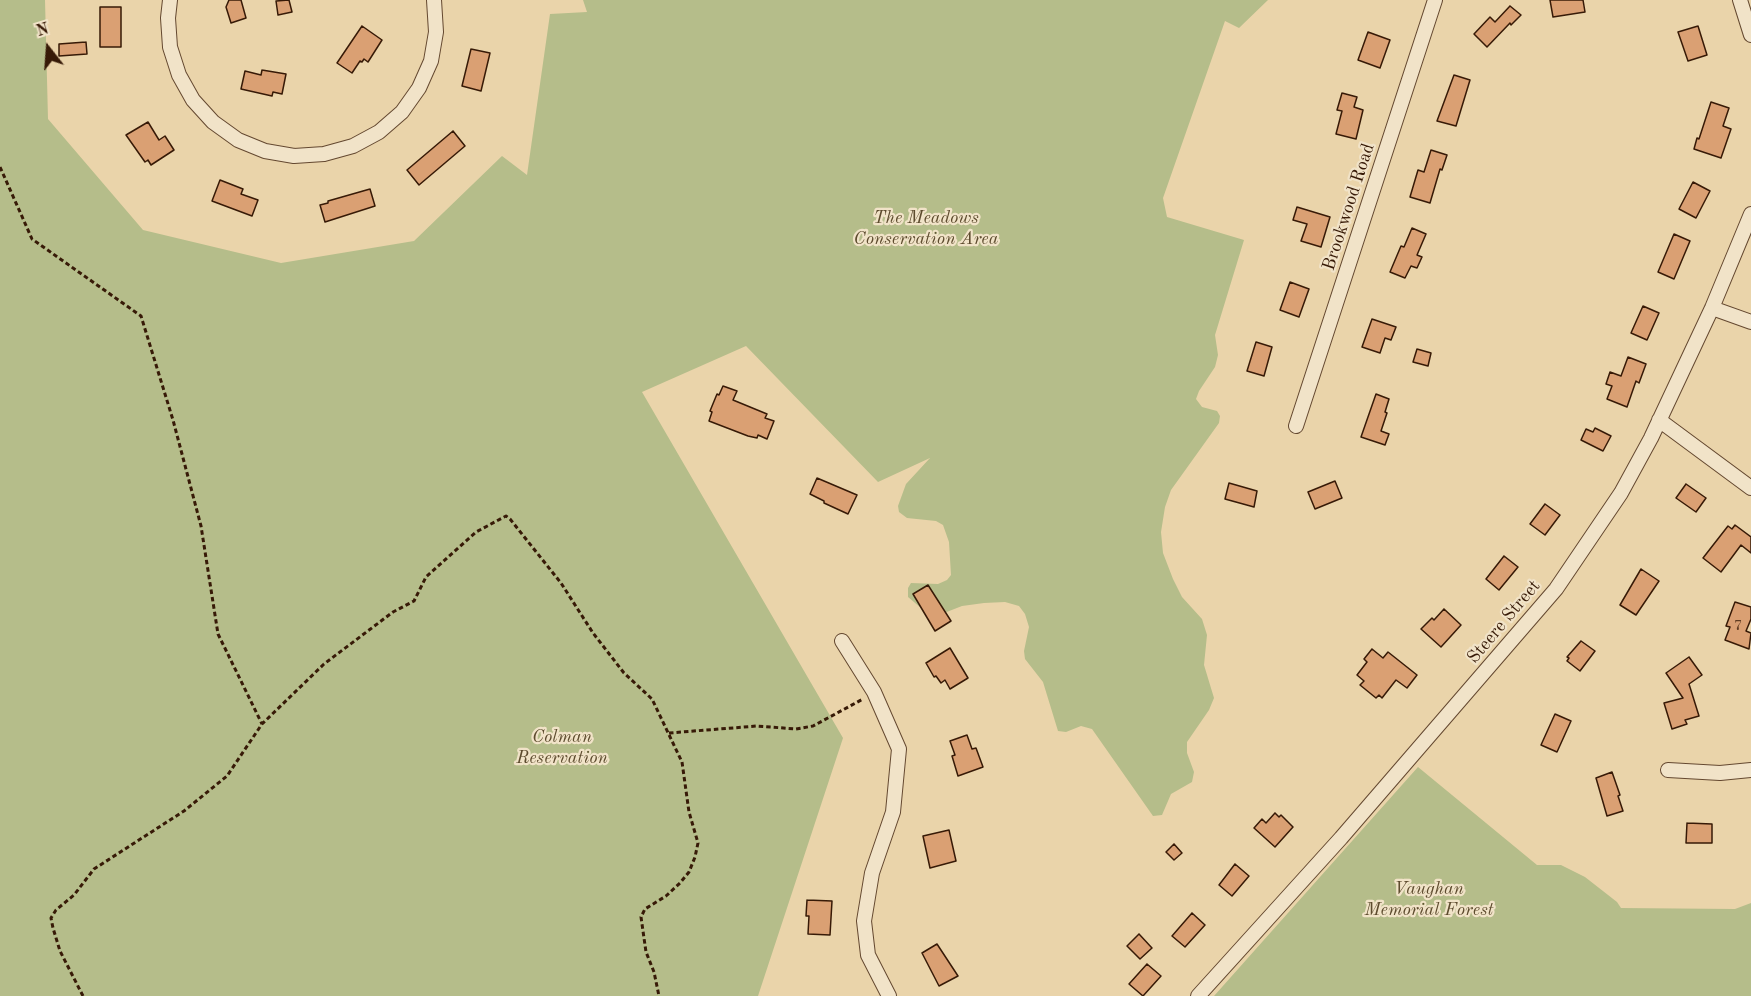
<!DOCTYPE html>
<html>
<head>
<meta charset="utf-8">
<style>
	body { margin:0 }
	#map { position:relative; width:1751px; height:996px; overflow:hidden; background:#ead4aa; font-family:"Old Standard TT",serif }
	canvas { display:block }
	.north { position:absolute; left:18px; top:18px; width:60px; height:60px; -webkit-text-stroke:4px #f1e3c8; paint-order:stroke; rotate:343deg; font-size:16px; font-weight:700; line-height:24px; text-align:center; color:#371a07 }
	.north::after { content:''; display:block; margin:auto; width:21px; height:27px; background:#371a07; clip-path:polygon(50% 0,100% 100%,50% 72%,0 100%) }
</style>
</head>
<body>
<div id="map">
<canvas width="1751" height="996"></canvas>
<div class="north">N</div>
</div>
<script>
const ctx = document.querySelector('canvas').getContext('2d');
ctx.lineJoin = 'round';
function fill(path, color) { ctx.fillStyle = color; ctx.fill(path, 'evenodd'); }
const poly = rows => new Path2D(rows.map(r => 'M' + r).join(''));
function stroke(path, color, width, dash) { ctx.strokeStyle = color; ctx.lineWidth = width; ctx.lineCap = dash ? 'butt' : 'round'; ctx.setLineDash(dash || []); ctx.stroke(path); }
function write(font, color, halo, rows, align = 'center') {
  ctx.font = font + ' "Old Standard TT",serif'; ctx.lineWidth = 4.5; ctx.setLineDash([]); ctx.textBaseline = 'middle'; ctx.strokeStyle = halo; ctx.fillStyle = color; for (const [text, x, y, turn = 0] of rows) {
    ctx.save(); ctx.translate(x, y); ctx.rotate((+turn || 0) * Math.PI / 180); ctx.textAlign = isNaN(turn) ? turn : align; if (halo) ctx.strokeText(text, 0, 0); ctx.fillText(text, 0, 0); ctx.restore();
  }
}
const green = poly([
	[0,0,45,0,48,119,143,230,281,263,414,241,502,156,527,175,550,14,587,12,583,0,1268,0,1239,28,1225,21,1163,198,1167,217,1244,240,1215,335,1218,355,1215,367,1199,391,1196,399,1202,407,1217,411,1220,416,1219,423,1171,490,1165,507,1161,532,1163,553,1173,579,1182,597,1202,619,1207,635,1204,665,1214,698,1209,710,1187,742,1187,753,1194,772,1192,782,1171,794,1162,815,1153,816,1092,729,1081,726,1066,732,1058,731,1043,682,1025,659,1024,651,1029,627,1025,614,1019,606,1005,602,984,603,962,606,939,615,921,608,908,597,908,588,911,583,938,584,947,580,951,575,949,542,943,525,936,521,907,518,899,512,898,506,906,484,930,458,878,482,746,346,642,392,843,738,758,996,0,996],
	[1418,767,1537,865,1561,865,1585,877,1617,902,1621,908,1735,909,1751,903,1751,996,1214,996]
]);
const building = poly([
	[229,0,241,0,246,18,231,23,226,7,229,0],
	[289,0,292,12,278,15,276,1,289,0],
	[1550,0,1583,0,1585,12,1553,17,1550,0],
	[1510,6,1521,15,1511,25,1510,23,1487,47,1474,34,1490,17,1495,22,1510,6],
	[100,7,121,7,121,47,100,47,100,7],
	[362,26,382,40,368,62,364,59,362,62,360,61,352,73,337,63,362,26],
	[1698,26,1707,55,1688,61,1678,32,1698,26],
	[1368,32,1390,40,1380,68,1358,60,1368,32],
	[86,42,87,54,59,56,59,44,86,42],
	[471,49,490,53,481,91,462,86,471,49],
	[262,70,286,74,282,94,273,92,272,96,241,89,245,71,261,75,262,70],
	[1454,75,1470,80,1456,126,1437,121,1454,75],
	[1342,93,1357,97,1354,107,1363,110,1356,139,1336,134,1342,111,1337,110,1342,93],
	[1711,102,1729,108,1723,126,1731,129,1721,158,1694,149,1697,138,1699,139,1711,102],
	[148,122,159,140,165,136,174,150,151,165,148,160,145,162,126,135,148,122],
	[453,131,465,146,419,185,407,170,453,131],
	[1431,150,1447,155,1442,170,1440,169,1430,203,1410,197,1418,170,1424,172,1431,150],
	[220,180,243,189,241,194,258,200,252,216,212,201,220,180],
	[1693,182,1710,191,1696,218,1679,209,1693,182],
	[370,189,375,206,325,222,320,205,328,203,328,201,370,189],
	[1297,207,1330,217,1321,247,1301,241,1307,224,1293,220,1297,207],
	[1412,228,1426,234,1417,255,1422,257,1417,268,1411,266,1405,278,1390,272,1401,246,1404,247,1412,228],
	[1674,234,1690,241,1674,279,1658,272,1674,234],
	[1290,282,1309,289,1299,317,1280,310,1290,282],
	[1643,306,1659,313,1647,340,1631,333,1643,306],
	[1372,319,1396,327,1391,340,1385,338,1380,353,1362,347,1372,319],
	[1256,342,1272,347,1264,376,1247,371,1256,342],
	[1417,349,1431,353,1428,366,1413,362,1417,349],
	[1628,357,1646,364,1639,383,1636,381,1627,407,1607,399,1612,386,1606,384,1610,372,1621,376,1628,357],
	[723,386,737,391,733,400,767,414,765,418,774,421,767,439,758,435,757,438,748,436,709,421,712,412,710,411,717,394,719,395,723,386],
	[1376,394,1389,399,1385,412,1387,413,1381,431,1389,434,1385,445,1361,437,1376,394],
	[1595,428,1611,436,1603,451,1581,440,1586,429,1593,432,1595,428],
	[817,478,857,495,848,514,824,503,824,501,810,494,817,478],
	[1335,481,1342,498,1315,509,1308,492,1335,481],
	[1229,483,1257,491,1254,507,1225,499,1229,483],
	[1686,484,1706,498,1696,512,1676,498,1686,484],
	[1545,504,1560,515,1545,535,1530,524,1545,504],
	[1735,525,1751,537,1751,553,1741,545,1721,572,1703,558,1728,526,1732,529,1735,525],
	[1504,556,1518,567,1499,590,1486,579,1504,556],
	[1641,569,1659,581,1636,615,1620,605,1641,569],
	[928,585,951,621,935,631,913,594,928,585],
	[1735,602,1751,607,1751,619,1746,631,1751,633,1749,649,1725,640,1730,627,1726,626,1735,602],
	[1444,609,1461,625,1441,647,1421,629,1432,618,1434,620,1444,609],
	[1581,641,1595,651,1580,671,1567,661,1569,658,1567,657,1581,641],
	[950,648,968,678,950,689,945,680,941,683,936,676,934,677,926,663,950,648],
	[1372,649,1383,658,1388,652,1417,675,1407,688,1396,680,1382,698,1379,695,1376,698,1360,685,1364,681,1357,675,1367,662,1364,659,1372,649],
	[1689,657,1702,675,1689,684,1699,716,1685,720,1687,724,1672,729,1664,703,1683,698,1666,673,1689,657],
	[1555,714,1571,721,1557,752,1541,745,1555,714],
	[967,735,972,749,976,748,983,767,958,776,952,756,955,755,950,741,967,735],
	[1612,772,1620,795,1618,796,1623,811,1607,816,1596,778,1612,772],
	[1275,813,1279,817,1281,815,1293,827,1275,847,1254,828,1262,819,1266,823,1275,813],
	[1687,823,1712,824,1712,843,1686,843,1687,823],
	[949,830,956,861,930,868,923,836,949,830],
	[1174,844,1182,853,1174,860,1166,852,1174,844],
	[1235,864,1249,876,1232,896,1219,885,1235,864],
	[807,900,832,901,830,935,808,934,809,916,806,916,807,900],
	[1192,913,1205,925,1185,947,1172,936,1192,913],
	[1139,934,1152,948,1140,959,1127,946,1139,934],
	[937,944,958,976,939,986,922,953,937,944],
	[1147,964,1161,976,1143,996,1129,984,1147,964]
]);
const path = poly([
	[0,167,32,239,141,316,173,420,201,526,218,634,262,724],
	[669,733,757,726,796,729,813,726,863,699],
	[83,996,60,951,53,928,51,918,56,910,74,895,94,869,184,811,227,776,262,724,324,664,393,612,414,601,426,577,476,532,506,516,510,519,561,583,593,633,624,673,652,699,682,762,689,812,698,843,695,857,689,872,680,883,666,896,645,909,641,917,646,952,654,972,659,996]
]);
const minor = poly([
	[170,0,168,18,170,47,179,75,193,100,213,122,238,140,265,151,294,156,324,154,353,146,379,132,402,112,419,88,431,61,436,32,434,0],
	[1740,0,1751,35],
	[1712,308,1751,322],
	[1659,420,1751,488],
	[1296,426,1435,0],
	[842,641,874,692,899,749,893,812,872,873,864,921,868,955,889,996],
	[1668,770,1720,773,1751,770],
	[1198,996,1341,838,1556,589,1621,493,1651,438,1712,308,1751,214]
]);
const numberNames = [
	["7",1738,626]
];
const streetNames = [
	["Brookwood Road",1349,207,-72],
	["Steere Street",1504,622,-50]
];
const parkNames = [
	["The Meadows",926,218],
	["Conservation Area",926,239],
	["Colman",562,737],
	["Reservation",562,758],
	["Vaughan",1429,889],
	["Memorial Forest",1429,910]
];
fill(green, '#b5bd8a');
fill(building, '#daa073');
stroke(building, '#371a07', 1.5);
stroke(minor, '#644830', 16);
stroke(path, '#371a07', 3, [4.5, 3]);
stroke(minor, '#f1e3c8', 14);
write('15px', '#603c22', null, numberNames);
write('18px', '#371a07', '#f1e3c8', streetNames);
write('italic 18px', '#5d4b2e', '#f1e3c8', parkNames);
</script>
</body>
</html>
